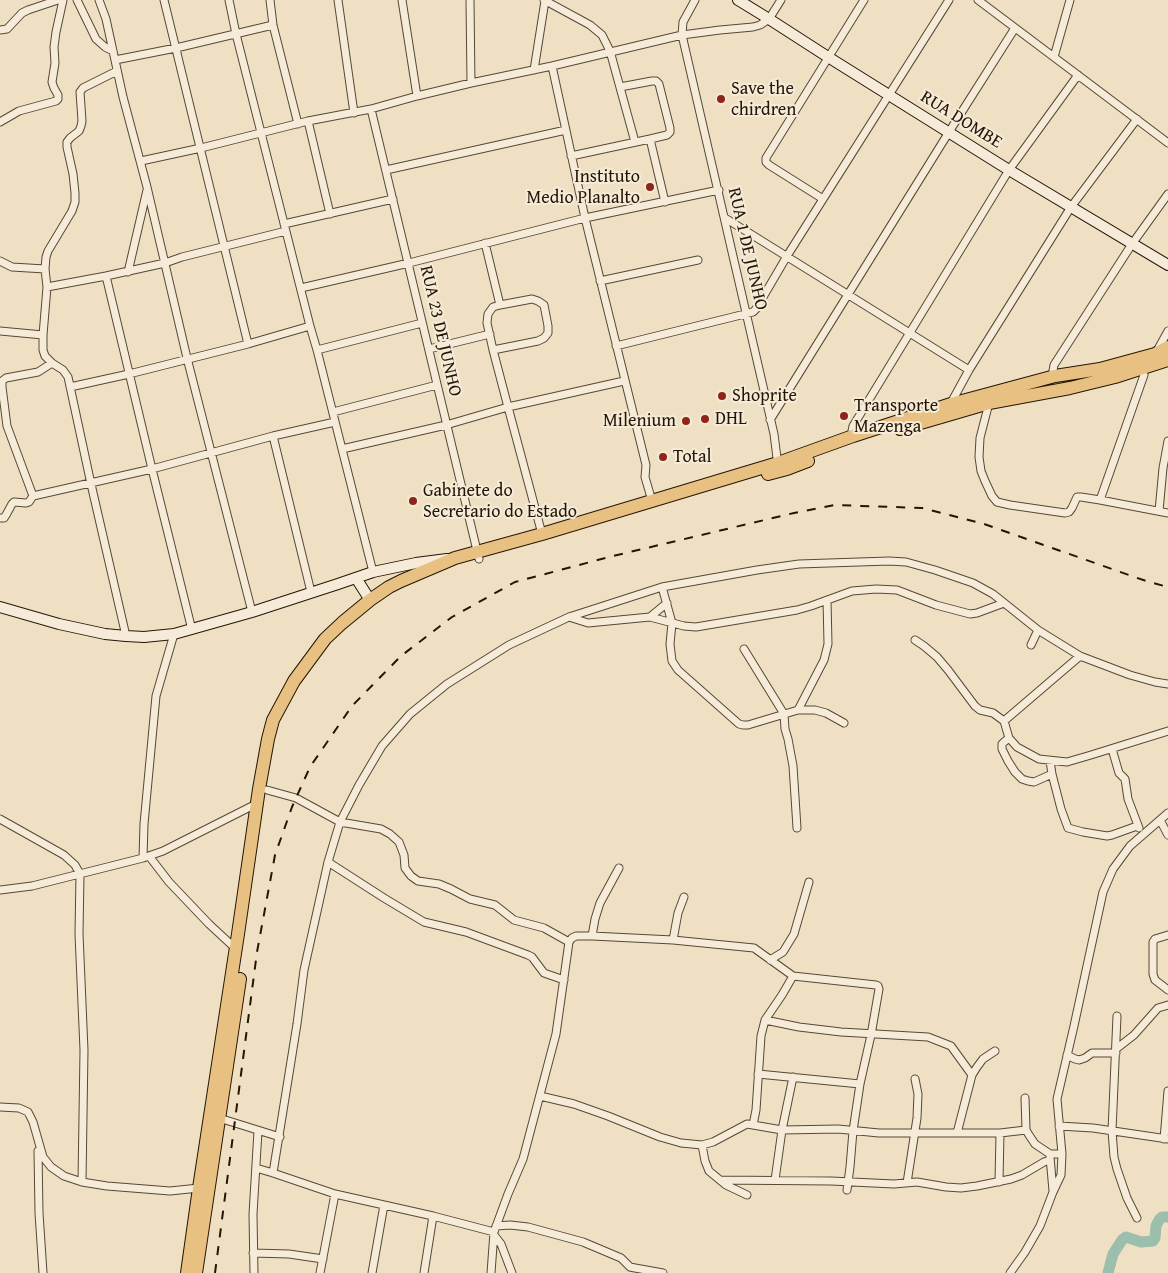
<!DOCTYPE html>
<html>
<head>
<meta charset="utf-8">
<style>
	body { margin:0 }
	canvas { display:block; background:#f0e0c3 }
</style>
</head>
<body>
<canvas width="1168" height="1273"></canvas>
<script>
const ctx = document.querySelector('canvas').getContext('2d');
ctx.lineJoin = 'round';
const poly = rows => new Path2D(rows.map(r => 'M' + r).join(''));
function stroke(path, color, width, dash) { ctx.strokeStyle = color; ctx.lineWidth = width; ctx.lineCap = dash ? 'butt' : 'round'; ctx.setLineDash(dash || []); ctx.stroke(path); }
function write(font, color, halo, rows, align = 'center') {
  ctx.font = font + ' "Gentium Book Plus",serif'; ctx.lineWidth = 4; ctx.setLineDash([]); ctx.textBaseline = 'middle'; ctx.strokeStyle = halo; ctx.fillStyle = color; for (const [text, x, y, turn = 0] of rows) {
    ctx.save(); ctx.translate(x, y); ctx.rotate((+turn || 0) * Math.PI / 180); ctx.textAlign = isNaN(turn) ? turn : align; if (halo) ctx.strokeText(text, 0, 0); ctx.fillText(text, 0, 0); ctx.restore();
  }
}
const river = poly([
	[1108,1273,1113,1254,1122,1240,1126,1237,1141,1242,1153,1241,1155,1238,1156,1226,1159,1220,1162,1217,1168,1217]
]);
const street = poly([
	[77,0,96,39,105,47,113,51],
	[99,0,106,19,123,97,147,187,187,358,252,612],
	[164,0,248,344],
	[229,0,236,34,310,326,317,350,373,572],
	[270,0,273,25,298,124],
	[338,0,354,113],
	[402,0,417,96],
	[470,0,471,83],
	[544,0,590,25,602,35,610,51,635,142],
	[695,0,683,22,682,35,774,434,778,466],
	[978,0,1168,143],
	[0,30,7,29,22,13,28,10,58,0],
	[1054,57,1070,0],
	[115,60,176,48,273,25],
	[552,66,585,218,646,465,645,477,652,501],
	[534,70,545,1],
	[117,71,83,88,80,92,82,121,81,126,79,131,70,138,67,142,67,147,73,174,75,193,75,202,72,211,48,251,46,257,45,269,47,287,43,335,43,350,45,356,52,363,63,370,68,377,91,484,126,636],
	[371,109,479,559],
	[308,121,330,214],
	[0,122,19,111,56,101,58,99,58,95,54,88,52,82,55,63,54,47,56,32,63,0],
	[650,139,665,202],
	[571,156,650,139,667,135,670,132,670,128,659,84,656,81,652,81,620,87],
	[141,161,201,148,308,121,371,109,417,96,471,83,552,66,682,35,720,30,753,27,760,25,769,19,781,0],
	[386,170,566,130],
	[823,199,769,165,766,162,766,158,864,0],
	[725,218,969,370],
	[284,224,393,199],
	[485,243,500,305],
	[0,261,12,267,45,269],
	[128,272,147,190],
	[106,276,152,469,192,630],
	[600,281,698,260],
	[47,287,106,276,165,263,182,257,286,231],
	[301,288,409,263,585,218,719,190],
	[0,331,43,335],
	[616,346,753,312,756,309,787,256,949,0],
	[429,349,490,334],
	[317,350,422,323],
	[493,350,538,341,544,338,548,333,548,326,544,305,538,301,532,299,500,305,493,307,488,314,487,323,493,350,508,407,542,534],
	[1157,351,1168,331],
	[1144,375,1100,500,1168,513],
	[1055,376,1053,371,1054,365,1132,244,1168,194],
	[70,387,129,374,248,344,310,326],
	[951,403,969,370,1071,207,1137,119],
	[989,403,980,438,979,457,981,471,985,481,992,496,997,502,1010,505,1065,513,1069,512,1072,508,1077,497,1081,497,1100,500],
	[333,412,437,385],
	[770,420,949,132,1015,28],
	[273,436,311,592],
	[853,436,852,431,853,426,1009,170,1078,75],
	[342,449,446,425,508,407,624,381],
	[33,496,7,426,2,387,2,381,6,378,38,372,52,363],
	[1159,511,1163,468,1168,441],
	[0,518,4,518,6,515,12,504,14,502,26,503,29,502,33,496,152,469,273,436,335,422],
	[662,587,672,623,670,644,672,661,678,670,739,724,743,725,748,725,798,710,815,710,826,713,844,723],
	[569,617,588,623,650,617,684,626,696,627,797,610,811,606,852,591,876,589,897,590,936,605,970,614,977,613,1004,603],
	[650,617,667,603],
	[915,640,924,646,937,657,948,670,975,706,980,710,993,713,1004,721,1009,738,1017,747,1039,759,1067,762,1091,755,1168,731],
	[1031,645,1038,630,1080,656,1130,675,1155,682,1168,684],
	[744,649,784,714,785,729,788,739,793,766,797,828],
	[798,710,824,660,828,644,827,600],
	[1004,721,1080,656],
	[1009,738,1004,742,1002,744,1002,749,1008,761,1015,772,1022,779,1028,781,1034,782,1052,774,1050,761],
	[1112,749,1119,773,1125,779,1128,799,1139,828],
	[1052,774,1061,809,1068,828,1083,832,1107,836,1112,835,1137,826],
	[267,790,296,798,340,822,381,829,390,834,399,842,404,855,405,868,411,876,418,881,439,884,451,889,470,899,495,905,514,920,544,928,569,942],
	[0,819,64,855,75,865,80,874,79,934,84,1050,82,1182],
	[1160,820,1168,835],
	[149,856,169,882,209,924,236,949],
	[143,858,144,824,156,696,174,634],
	[328,862,384,898,424,922,466,932,528,955,532,957,544,973,564,980],
	[0,890,32,886,143,858,163,851,258,803],
	[1168,935,1155,939,1153,942,1153,974,1155,980,1168,990],
	[592,936,595,919,600,903,619,868],
	[673,940,678,913,684,897],
	[770,960,783,952,794,934,809,882],
	[1117,1016,1112,1131,1114,1157,1117,1169,1127,1198,1137,1218],
	[765,1020,799,1027,841,1032,928,1037,951,1046,972,1075],
	[1116,1049,1134,1035,1158,1008,1168,1005],
	[1067,1055,1075,1059,1079,1060,1085,1058,1092,1053,1116,1053],
	[758,1074,860,1084],
	[540,1096,574,1104,608,1116,660,1137,681,1143,702,1145,713,1142,747,1124,753,1125,756,1110,761,1036,765,1020,782,995,793,976,876,985,878,986,879,989,871,1035,860,1084,853,1131,850,1167,847,1190],
	[1025,1098,1026,1130,1029,1135,1035,1144,1050,1154,1062,1154],
	[0,1107,19,1108,28,1112,33,1122,43,1157,51,1167,64,1176,82,1182,107,1186,170,1191,199,1188],
	[219,1118,280,1137],
	[753,1125,782,1130,838,1129,879,1133,1000,1133,1026,1130],
	[1059,1126,1093,1128,1168,1139],
	[957,1133,972,1075,977,1067,983,1059,995,1051],
	[1164,1139,1168,1091],
	[702,1145,705,1161,709,1171,726,1185,747,1195],
	[38,1151,39,1213,43,1273],
	[1050,1157,1053,1191],
	[256,1168,273,1173,335,1194,433,1216,494,1232],
	[273,1173,297,1024,304,970,328,862,340,822,359,785,382,746,410,714,447,684,509,645,569,617,662,587,757,570,799,564,889,561,906,562,935,570,973,583,993,594,1038,630],
	[720,1180,831,1181,894,1184,917,1182,946,1187,961,1188,977,1186,1011,1179,1022,1175,1044,1162,1050,1160],
	[775,1180,782,1130,793,1077],
	[999,1182,1000,1133],
	[907,1183,917,1118,918,1094,915,1079],
	[496,1226,510,1225,528,1227,583,1242,621,1258,630,1267,635,1268,663,1273],
	[494,1235,501,1244,512,1273],
	[253,1253,289,1254,323,1259],
	[254,1273,253,1214,258,1131],
	[320,1273,335,1194],
	[372,1273,384,1205],
	[424,1273,433,1216],
	[491,1273,494,1232,508,1194,523,1159,556,1034,569,942,572,938,576,936,592,936,673,940,754,948,793,976],
	[1010,1273,1025,1252,1040,1226,1053,1192,1061,1175,1062,1154,1057,1099,1074,1026,1103,892,1113,869,1130,846,1168,813]
]);
const secondary = poly([
	[738,0,769,19,828,57,1009,170,1168,265],
	[356,578,370,600],
	[0,607,59,624,105,634,126,636,144,637,174,634,252,612,338,584,373,572,416,563,447,559]
]);
const highway = poly([
	[900,429,989,403,1070,388,1115,377,1168,360],
	[768,474,787,469,808,461],
	[187,1273,199,1188,238,934,259,789,268,739,273,720,294,681,325,639,342,623,370,600,389,587,401,581,455,558,542,534,778,463,853,436,951,404,1055,376,1100,369,1155,354,1168,347],
	[196,1273,240,979]
]);
const rail = poly([
	[215,1273,257,952,275,855,292,807,310,767,352,706,401,656,452,617,515,582,613,556,794,513,834,505,922,508,984,524,1146,581,1168,587]
]);
const markers = [
	[721,99,5,"#8f2418"],
	[650,187,5,"#8f2418"],
	[722,396,5,"#8f2418"],
	[844,416,5,"#8f2418"],
	[705,419,5,"#8f2418"],
	[686,421,5,"#8f2418"],
	[663,457,5,"#8f2418"],
	[413,501,5,"#8f2418"]
];
const poiNames = [
	["Save the",731,89],
	["chirdren",731,110],
	["Instituto",640,177,"right"],
	["Medio Planalto",640,198,"right"],
	["Shoprite",732,396],
	["Transporte",854,406],
	["Mazenga",854,427],
	["DHL",715,419],
	["Milenium",676,421,"right"],
	["Total",673,457],
	["Gabinete do",423,491],
	["Secretario do Estado",423,512]
];
const streetNames = [
	["RUA DOMBE",961,120,32],
	["RUA 1 DE JUNHO",747,249,77],
	["RUA 23 DE JUNHO",440,331,77]
];
stroke(river, '#9bbead', 11);
stroke(street, '#574834', 9);
stroke(secondary, '#241505', 12);
stroke(highway, '#241505', 14);
stroke(street, '#f5ebd8', 7);
stroke(secondary, '#f5ebd8', 10);
stroke(highway, '#e8c082', 12);
stroke(rail, '#241505', 2, [9, 9]);
for (const [x, y, r, color] of markers) { const dot = new Path2D(); dot.arc(x, y, r, 0, 2 * Math.PI); ctx.fillStyle = color; ctx.fill(dot); stroke(dot, '#f5ebd8', 2); }
write('18px', '#241505', '#f5ebd8', poiNames, 'left');
write('18px', '#241505', '#f5ebd8', streetNames);
</script>
</body>
</html>
